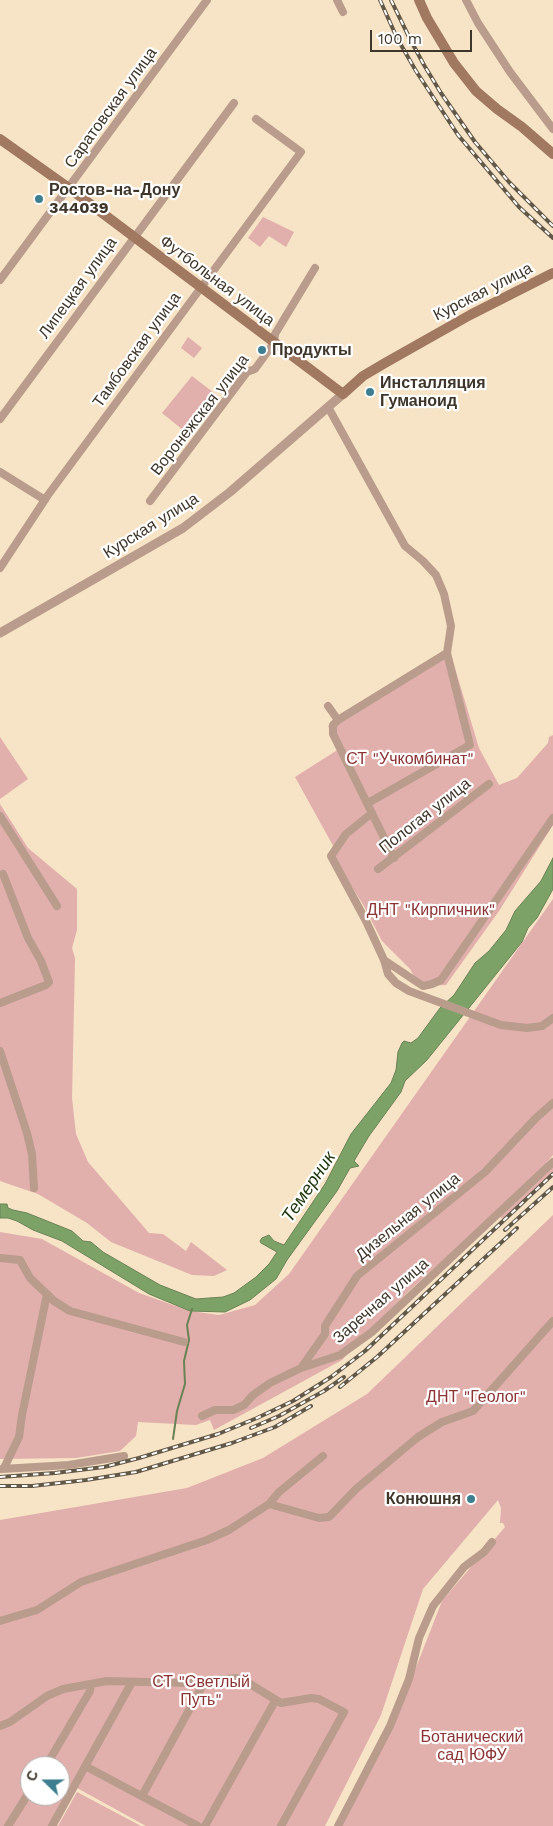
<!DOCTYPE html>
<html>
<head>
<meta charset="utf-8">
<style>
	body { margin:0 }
	#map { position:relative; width:553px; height:1826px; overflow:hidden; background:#f7e3c5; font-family:"Work Sans",sans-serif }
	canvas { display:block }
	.north { position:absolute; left:20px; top:1756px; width:50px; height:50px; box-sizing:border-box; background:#fff; border:1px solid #b2afaa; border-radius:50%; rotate:292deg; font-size:14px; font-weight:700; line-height:20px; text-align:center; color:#3e362a }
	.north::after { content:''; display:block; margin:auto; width:18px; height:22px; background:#3d7e90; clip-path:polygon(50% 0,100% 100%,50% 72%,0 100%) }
	.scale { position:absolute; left:370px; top:30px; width:102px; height:22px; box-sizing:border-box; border:2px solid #3e362a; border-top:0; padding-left:6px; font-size:15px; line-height:18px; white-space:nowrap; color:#3e362a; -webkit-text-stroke:4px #fff; paint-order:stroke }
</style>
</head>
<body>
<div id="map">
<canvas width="553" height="1826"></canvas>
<div class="north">С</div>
<div class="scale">100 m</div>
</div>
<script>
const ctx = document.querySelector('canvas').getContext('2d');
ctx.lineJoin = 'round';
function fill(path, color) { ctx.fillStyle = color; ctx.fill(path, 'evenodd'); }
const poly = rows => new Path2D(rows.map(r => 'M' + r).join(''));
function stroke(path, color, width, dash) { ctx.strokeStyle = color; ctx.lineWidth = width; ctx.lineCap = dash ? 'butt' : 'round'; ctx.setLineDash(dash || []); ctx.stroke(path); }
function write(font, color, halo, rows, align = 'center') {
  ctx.font = font + ' "Work Sans",sans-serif'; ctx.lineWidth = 4.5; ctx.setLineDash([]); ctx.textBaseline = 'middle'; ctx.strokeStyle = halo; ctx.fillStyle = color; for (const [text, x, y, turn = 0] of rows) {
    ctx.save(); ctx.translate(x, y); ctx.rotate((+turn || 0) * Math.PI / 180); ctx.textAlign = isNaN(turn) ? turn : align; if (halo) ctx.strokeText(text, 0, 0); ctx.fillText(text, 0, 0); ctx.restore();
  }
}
const green = poly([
	[263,217,294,232,286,247,269,236,260,247,248,238],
	[188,337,202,348,194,358,181,348],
	[192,376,218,396,188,434,162,413],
	[451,655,479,748,499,785,517,778,548,743,549,737,553,735,553,825,499,911,446,985,420,986,410,969,382,941,364,906,332,855,336,851,295,777,339,749,328,726],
	[0,737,28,779,0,799],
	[0,804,28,848,77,889,77,930,72,948,75,958,72,1098,76,1134,88,1162,149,1233,163,1234,186,1251,191,1242,227,1270,214,1276,192,1275,111,1242,87,1223,38,1194,0,1181],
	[553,899,553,1155,528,1184,409,1291,342,1360,214,1430,210,1420,196,1425,138,1422,136,1436,120,1451,76,1458,0,1459,0,1232,42,1239,139,1293,190,1311,219,1315,255,1305,289,1274],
	[553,1163,553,1173,506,1217,503,1219,499,1216],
	[553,1215,553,1826,342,1826,395,1721,442,1601,505,1527,503,1523,500,1523,501,1508,498,1500,423,1589,381,1715,325,1826,146,1826,77,1788,57,1826,0,1826,0,1520,187,1488,263,1458,367,1394],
	[30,1766,60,1766,60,1796,30,1796],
	[77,1792,141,1826,58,1826]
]);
const water = poly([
	[553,858,553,889,537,918,528,928,522,942,427,1060,405,1081,401,1092,369,1136,354,1161,359,1166,350,1168,337,1191,287,1260,276,1279,250,1300,225,1312,190,1311,149,1294,62,1241,33,1230,17,1221,8,1218,0,1218,0,1204,7,1204,8,1208,13,1210,27,1213,72,1231,83,1241,91,1242,103,1252,160,1285,196,1299,223,1297,234,1293,256,1277,269,1264,277,1252,261,1243,260,1241,262,1238,269,1235,274,1241,284,1245,325,1184,351,1134,391,1083,396,1070,398,1052,402,1043,404,1041,411,1043,418,1038,440,1008,454,995,475,963,489,951,506,930,515,911,541,881,553,858]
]);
const stream = poly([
	[173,1439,177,1411,185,1384,184,1361,189,1340,187,1325,192,1309]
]);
const minor = poly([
	[337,0,343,12],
	[466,0,478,23,510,72,553,129],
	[0,280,207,0],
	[328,407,405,546,423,561,436,575,444,594,451,626,447,653,470,745,368,803],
	[0,419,234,103],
	[0,472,45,500],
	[150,501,247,372,255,369,274,343,275,334,315,268],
	[0,568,48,495,301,152,256,119],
	[328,706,338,720],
	[372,813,346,834,331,856,366,921,384,960,388,974,396,983,409,991,501,1025,527,1028,542,1026,553,1018],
	[0,816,57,906],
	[394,858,333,734,333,725,338,720,447,653],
	[378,869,489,784],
	[384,960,423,986,432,984,441,980,553,818],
	[0,1003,46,985,49,982,41,961,28,938,3,874],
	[0,1051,27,1133,32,1154,34,1188],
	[0,1258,20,1260,30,1278,54,1301,70,1311,184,1342],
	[301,1368,325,1334,325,1326,357,1276,485,1172,536,1118,553,1103],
	[202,1416,215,1410,233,1410,244,1405,253,1395,270,1383,301,1368,340,1355,372,1332,553,1162],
	[4,1468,19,1437,22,1415,47,1294],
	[2,1469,69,1465,124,1456],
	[269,1504,319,1518,329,1517,356,1489,418,1437,442,1422,473,1411,553,1321],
	[0,1621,37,1610,81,1582,207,1540,229,1530,269,1504,279,1492,323,1456],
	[0,1726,10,1722,47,1696,63,1689,107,1681,186,1683,236,1678,245,1681,281,1703,311,1698,319,1699,344,1712,281,1826],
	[46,1766,90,1691,91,1684],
	[85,1766,198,1826],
	[142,1796,205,1681],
	[8,1826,30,1791],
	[52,1826,132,1682],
	[205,1826,275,1701],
	[338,1826,390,1726,409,1679,419,1638,433,1606,464,1567,484,1552,492,1542]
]);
const tertiary = poly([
	[0,633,183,528,230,492,343,394]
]);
const secondary = poly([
	[419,0,427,18,454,63,476,91,497,109,522,127,553,154],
	[0,139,69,188,343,394,363,376,385,363,470,315,553,273]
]);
const rail = poly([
	[380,0,397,38,416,71,458,135,519,207,553,238],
	[391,0,410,39,424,65,441,93,475,142,509,182,553,226],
	[505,1230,553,1187],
	[340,1387,377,1357,517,1228],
	[251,1428,279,1416,324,1391,344,1377],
	[0,1477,55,1473,104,1467,139,1458,218,1434,257,1418,293,1401,331,1377,365,1351,553,1174],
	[0,1486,32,1486,86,1480,136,1472,232,1443,275,1427,311,1406]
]);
const markers = [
	[39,199,5,"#3d7e90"],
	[262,350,5,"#3d7e90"],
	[370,392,5,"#3d7e90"],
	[471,1499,5,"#3d7e90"]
];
const streetNames = [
	["Саратовская улица",111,108,-54],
	["Футбольная улица",217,281,37],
	["Липецкая улица",78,288,-54],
	["Курская улица",483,292,-27],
	["Тамбовская улица",137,350,-54],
	["Воронежская улица",200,415,-52],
	["Курская улица",151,526,-32],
	["Пологая улица",425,816,-38],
	["Дизельная улица",408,1217,-39],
	["Заречная улица",381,1301,-41]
];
const poiNames = [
	["Ростов-на-Дону",49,190],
	["344039",49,208],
	["Продукты",272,350],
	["Инсталляция",380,383],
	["Гуманоид",380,401],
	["Конюшня",461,1499,"right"]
];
const parkNames = [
	["СТ \"Учкомбинат\"",410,759],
	["ДНТ \"Кирпичник\"",431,910],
	["ДНТ \"Геолог\"",476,1397],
	["СТ \"Светлый",201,1682],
	["Путь\"",201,1700],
	["Ботанический",472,1737],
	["сад ЮФУ",472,1755]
];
const waterNames = [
	["Темерник",309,1187,-56]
];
fill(green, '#e1afac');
fill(water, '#7da268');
stroke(water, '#6a8255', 1);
stroke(stream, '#6a8255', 2);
stroke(minor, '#b99c8c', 8);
stroke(tertiary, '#b99c8c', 9);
stroke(secondary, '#a17860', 10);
stroke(rail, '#625848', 4);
stroke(rail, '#fff', 2, [5.5]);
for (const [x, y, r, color] of markers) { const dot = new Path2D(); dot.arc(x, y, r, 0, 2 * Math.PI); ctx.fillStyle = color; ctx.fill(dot); stroke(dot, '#fff', 2); }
write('16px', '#3e362a', '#fff', streetNames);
write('bold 16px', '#3e362a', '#fff', poiNames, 'left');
write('16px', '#8c3334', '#fff', parkNames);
write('italic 18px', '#213a10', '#fff', waterNames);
</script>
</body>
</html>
